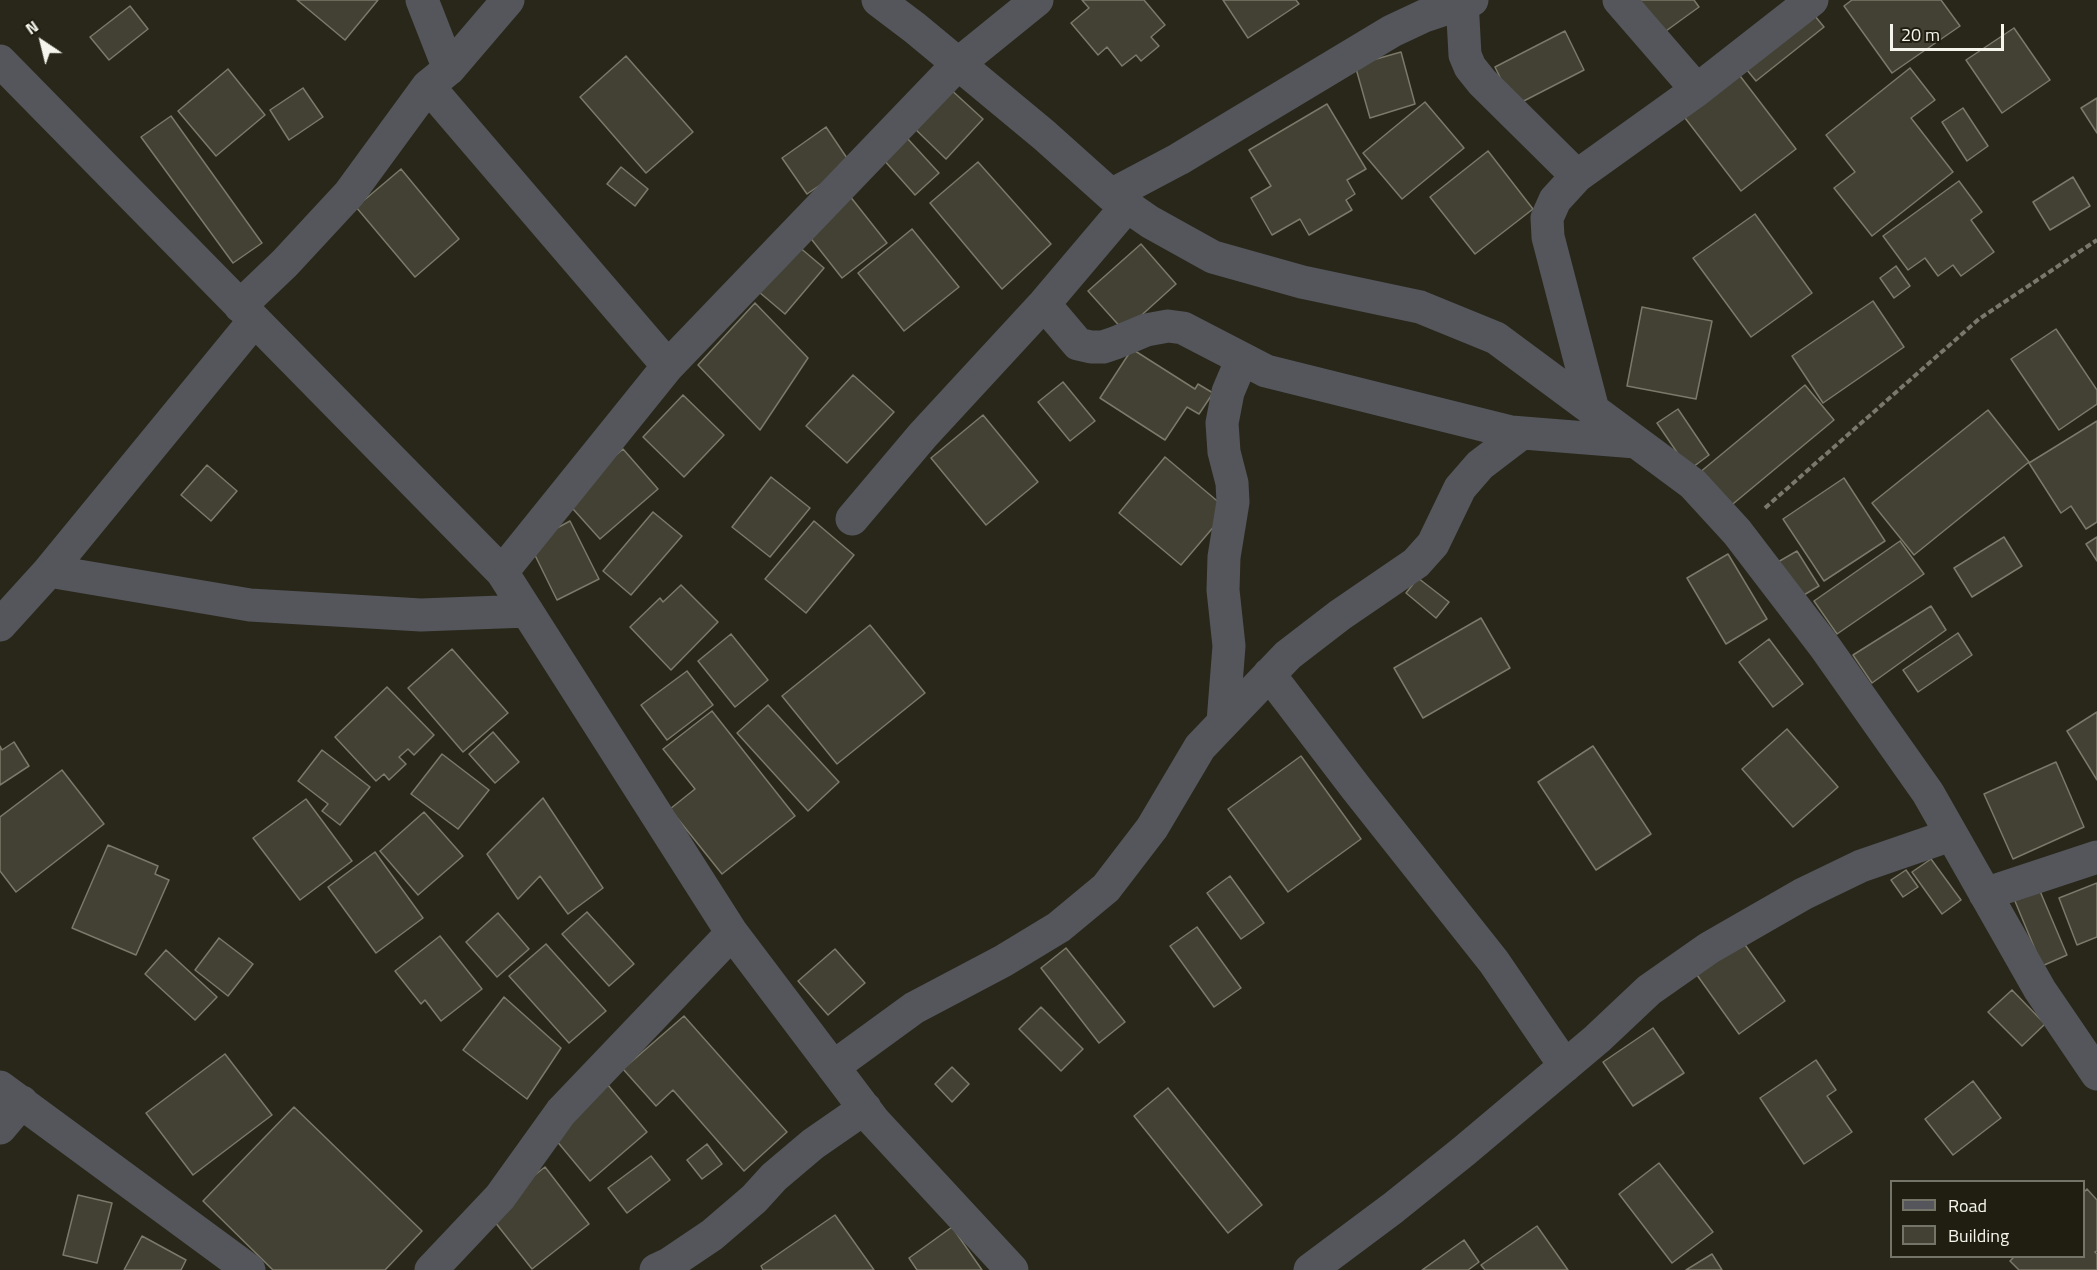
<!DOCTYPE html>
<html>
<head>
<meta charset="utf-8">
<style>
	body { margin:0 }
	#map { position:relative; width:2097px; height:1270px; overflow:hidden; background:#29271a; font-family:"Titillium Web",sans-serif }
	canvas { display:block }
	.legend { position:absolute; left:1890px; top:1180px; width:195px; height:78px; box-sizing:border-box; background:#1f1e11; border:2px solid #757469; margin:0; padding:8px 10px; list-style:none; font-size:18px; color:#f6f5ed }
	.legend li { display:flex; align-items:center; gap:12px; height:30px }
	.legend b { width:30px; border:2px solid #757469 }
	.north { position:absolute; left:12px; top:12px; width:60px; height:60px; -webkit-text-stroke:4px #1f1e11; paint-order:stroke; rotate:325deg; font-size:16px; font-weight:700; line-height:24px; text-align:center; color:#f6f5ed }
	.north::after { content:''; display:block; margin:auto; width:21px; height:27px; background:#f6f5ed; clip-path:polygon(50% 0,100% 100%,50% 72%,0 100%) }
	.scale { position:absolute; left:1890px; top:24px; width:114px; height:27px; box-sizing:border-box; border:3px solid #f6f5ed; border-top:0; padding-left:8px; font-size:18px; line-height:21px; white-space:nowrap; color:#f6f5ed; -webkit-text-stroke:4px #1f1e11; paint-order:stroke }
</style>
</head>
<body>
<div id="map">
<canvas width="2097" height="1270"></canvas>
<ul class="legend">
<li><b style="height:8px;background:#54565c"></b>Road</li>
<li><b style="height:16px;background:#434133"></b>Building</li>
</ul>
<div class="north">N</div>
<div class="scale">20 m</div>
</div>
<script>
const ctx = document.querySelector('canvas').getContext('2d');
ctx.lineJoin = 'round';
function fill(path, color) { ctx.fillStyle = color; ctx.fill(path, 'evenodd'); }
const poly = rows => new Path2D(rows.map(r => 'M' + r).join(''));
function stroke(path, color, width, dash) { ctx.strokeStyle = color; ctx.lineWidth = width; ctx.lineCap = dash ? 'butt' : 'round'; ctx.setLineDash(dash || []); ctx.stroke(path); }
const building = poly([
	[297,0,378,0,345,40,297,0],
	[1082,0,1144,0,1165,25,1151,37,1159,46,1141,61,1136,55,1122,66,1107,47,1098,55,1071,23,1089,8,1082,0],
	[1223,0,1296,0,1299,4,1248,38,1223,0],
	[1633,0,1694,0,1699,7,1659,36,1633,0],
	[1852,0,1941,0,1960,26,1892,73,1844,6,1852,0],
	[130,6,148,29,109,60,90,37,130,6],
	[1810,10,1824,27,1756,81,1742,64,1810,10],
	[2014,28,2050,80,2002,113,1966,60,2014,28],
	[1565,31,1584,70,1514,106,1495,67,1565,31],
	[1401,52,1415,104,1370,118,1355,65,1401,52],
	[626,56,693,132,646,173,580,97,626,56],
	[1910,68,1935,100,1911,118,1953,172,1872,236,1834,188,1855,172,1826,135,1910,68],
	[228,69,265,115,216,156,178,111,228,69],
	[1737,72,1796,149,1741,191,1682,114,1737,72],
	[948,87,983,119,946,159,911,125,948,87],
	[303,88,323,117,289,140,270,110,303,88],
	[2097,98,2097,133,2081,108,2097,98],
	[1425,102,1464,148,1402,199,1363,153,1425,102],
	[1327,104,1366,169,1347,180,1355,194,1346,200,1352,210,1309,235,1300,219,1272,235,1251,198,1271,186,1249,150,1327,104],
	[1963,108,1988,146,1967,161,1942,122,1963,108],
	[171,116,262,243,233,263,141,137,171,116],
	[826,127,851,164,807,194,782,158,826,127],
	[907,138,939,173,915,195,883,159,907,138],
	[1488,151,1533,209,1475,254,1430,197,1488,151],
	[978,162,1051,244,1002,289,930,203,978,162],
	[621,167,648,189,635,206,607,184,621,167],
	[401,169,459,239,415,277,356,207,401,169],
	[2073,177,2090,206,2050,230,2033,202,2073,177],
	[1959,181,1982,212,1971,220,1994,252,1961,276,1953,265,1938,276,1925,258,1908,270,1883,236,1959,181],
	[849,195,887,243,842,278,805,231,849,195],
	[1755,214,1812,293,1751,337,1693,258,1755,214],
	[912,229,959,287,904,331,858,273,912,229],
	[1141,244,1176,284,1124,331,1088,291,1141,244],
	[798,246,824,268,785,314,759,292,798,246],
	[1896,266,1910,286,1894,298,1880,278,1896,266],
	[1873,301,1904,347,1823,403,1792,356,1873,301],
	[755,303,808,358,760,430,698,365,755,303],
	[1642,307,1712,321,1696,399,1627,386,1642,307],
	[2056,329,2097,390,2097,404,2059,430,2011,359,2056,329],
	[1132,349,1195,389,1198,384,1213,393,1199,414,1187,407,1165,440,1100,398,1132,349],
	[853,375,894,412,847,463,806,426,853,375],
	[1063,382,1095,421,1070,441,1038,402,1063,382],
	[1805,385,1834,420,1728,508,1699,473,1805,385],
	[683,395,724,435,684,477,643,437,683,395],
	[1678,409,1709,455,1689,470,1657,423,1678,409],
	[1988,410,2029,462,1914,555,1872,503,1988,410],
	[983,415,1038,482,986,525,931,458,983,415],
	[2097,421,2097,522,2086,529,2071,506,2061,513,2029,463,2097,421],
	[623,449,658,489,600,539,565,500,623,449],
	[1165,457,1228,510,1181,565,1119,513,1165,457],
	[207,465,237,491,211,521,181,495,207,465],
	[771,477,810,508,770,557,732,527,771,477],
	[1844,478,1885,541,1824,581,1783,519,1844,478],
	[653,512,682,536,631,595,603,571,653,512],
	[570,521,599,579,557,600,529,543,570,521],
	[814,521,854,555,806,613,765,579,814,521],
	[2004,537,2022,566,1972,597,1954,568,2004,537],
	[2097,537,2097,561,2086,544,2097,537],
	[1900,541,1924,574,1837,634,1814,601,1900,541],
	[1797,551,1819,586,1792,602,1771,566,1797,551],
	[1728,554,1767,619,1726,644,1687,578,1728,554],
	[1418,578,1449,602,1436,618,1406,593,1418,578],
	[681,585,718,622,671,670,630,627,660,598,663,602,681,585],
	[1931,606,1946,630,1872,683,1853,655,1931,606],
	[1481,618,1510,668,1423,718,1394,668,1481,618],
	[870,625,925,693,837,764,782,696,870,625],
	[1958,633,1972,655,1918,692,1903,670,1958,633],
	[731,634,768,680,735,707,698,661,731,634],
	[1769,639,1803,684,1773,707,1739,662,1769,639],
	[452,649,508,713,463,752,408,688,452,649],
	[687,671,713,705,667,740,641,705,687,671],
	[387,687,434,735,414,755,408,749,399,757,406,764,389,780,384,774,376,781,335,737,387,687],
	[768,705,839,782,808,811,737,733,768,705],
	[712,711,795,816,722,874,670,809,695,789,663,749,712,711],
	[2097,712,2097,780,2067,731,2097,712],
	[1787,729,1838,787,1793,827,1742,769,1787,729],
	[493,732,519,762,495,783,469,754,493,732],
	[14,742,29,766,0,785,0,746,2,750,14,742],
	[1593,746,1651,834,1596,870,1538,782,1593,746],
	[322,750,370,787,340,825,322,811,328,804,298,781,322,750],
	[442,754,489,790,458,829,411,794,442,754],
	[1301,756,1361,839,1288,892,1228,809,1301,756],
	[2056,762,2084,827,2013,859,1984,794,2056,762],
	[62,770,104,824,16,892,0,871,0,817,62,770],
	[543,798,603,888,568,914,540,876,518,899,487,854,543,798],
	[306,799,352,861,300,900,253,838,306,799],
	[424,812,463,856,418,895,380,851,424,812],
	[108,845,158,866,155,874,169,880,136,955,72,928,108,845],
	[375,852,423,918,376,953,328,887,375,852],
	[1931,859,1961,900,1942,914,1912,872,1931,859],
	[1906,870,1918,887,1903,897,1891,880,1906,870],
	[1230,876,1264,923,1241,939,1207,893,1230,876],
	[2097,883,2097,937,2077,945,2059,898,2097,883],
	[2037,884,2067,955,2042,966,2012,894,2037,884],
	[587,912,634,964,609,986,562,934,587,912],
	[498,913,529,949,497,977,466,942,498,913],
	[1197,927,1241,988,1214,1007,1170,946,1197,927],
	[440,936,482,989,441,1021,425,1000,421,1004,395,971,440,936],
	[219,938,253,964,228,996,195,970,219,938],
	[1743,942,1785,1001,1739,1034,1697,975,1743,942],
	[546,944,606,1011,569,1043,509,976,546,944],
	[1066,948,1125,1022,1099,1043,1041,968,1066,948],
	[835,949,865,983,828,1015,798,981,835,949],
	[166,950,217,997,195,1020,145,974,166,950],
	[2012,990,2045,1024,2022,1046,1988,1012,2012,990],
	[504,997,561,1048,527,1099,463,1050,504,997],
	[1041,1007,1083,1049,1061,1071,1019,1029,1041,1007],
	[684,1016,787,1132,744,1171,673,1090,656,1106,623,1069,684,1016],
	[1653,1028,1684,1073,1633,1106,1603,1062,1653,1028],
	[225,1054,272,1115,193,1175,146,1113,225,1054],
	[1816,1060,1836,1090,1827,1096,1852,1132,1804,1164,1760,1098,1816,1060],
	[952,1067,969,1084,952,1102,935,1084,952,1067],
	[1973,1081,2001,1118,1953,1155,1925,1119,1973,1081],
	[608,1085,647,1132,590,1181,551,1134,608,1085],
	[1168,1088,1262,1205,1228,1233,1134,1116,1168,1088],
	[294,1107,422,1231,385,1270,273,1270,203,1201,294,1107],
	[707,1144,722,1164,702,1179,687,1160,707,1144],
	[651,1156,670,1180,627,1213,608,1188,651,1156],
	[1659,1163,1713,1232,1672,1263,1619,1194,1659,1163],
	[545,1167,589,1224,532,1269,487,1212,545,1167],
	[2087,1189,2097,1200,2097,1251,2095,1252,2097,1254,2097,1270,2019,1270,2010,1261,2015,1256,2084,1256,2084,1192,2087,1189],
	[78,1195,112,1203,97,1263,63,1255,78,1195],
	[835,1215,874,1270,763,1270,761,1266,835,1215],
	[1537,1226,1568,1270,1485,1270,1481,1265,1537,1226],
	[952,1227,982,1270,917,1270,909,1258,952,1227],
	[142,1236,186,1260,181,1270,124,1270,142,1236],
	[1464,1240,1479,1262,1468,1270,1422,1270,1464,1240],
	[1712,1254,1722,1270,1686,1270,1712,1254]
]);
const path = poly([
	[1765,508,1979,319,2097,240]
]);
const street = poly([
	[422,0,449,69],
	[878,0,915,28,1044,135,1111,195,1150,222,1213,257,1302,282,1420,307,1496,338,1693,484,1737,532,1825,647,1928,793,2040,990,2097,1074],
	[1462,0,1465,55,1470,67,1482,82,1577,176],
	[1619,0,1697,90],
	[0,61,502,572,732,933,874,1121,1012,1270],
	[428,86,668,366],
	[1111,195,1179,159,1392,31,1424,16,1472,0],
	[1044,304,1078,344,1091,347,1103,347,1115,343,1146,330,1168,326,1183,328,1266,371,1511,432,1636,442],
	[240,306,285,263,349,194,428,86,449,69,508,0],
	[1593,410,1548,237,1547,218,1555,200,1577,176,1697,90,1812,0],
	[852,519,923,435,1044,304,1127,206],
	[49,571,250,605,421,615,527,611],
	[502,572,668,366,958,64,1037,0],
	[0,625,49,571,254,321],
	[1269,674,1356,788,1494,962,1565,1066],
	[1223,722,1229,646,1223,590,1224,557,1233,502,1232,483,1224,452,1222,423,1228,392,1242,359],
	[1985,894,2097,857],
	[833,1067,914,1008,1003,961,1059,927,1106,888,1152,828,1200,747,1288,655,1340,615,1416,563,1433,544,1460,488,1480,465,1522,433],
	[0,1087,249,1270],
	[0,1128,22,1102],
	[431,1270,500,1197,561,1112,732,933],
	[656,1270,669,1264,712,1235,754,1199,774,1177,813,1144,865,1108],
	[1310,1270,1393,1208,1464,1151,1597,1039,1649,990,1709,948,1803,894,1861,866,1951,835]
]);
fill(building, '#434133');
stroke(building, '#7b796a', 1.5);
stroke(path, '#7a786d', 4, [6, 3]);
stroke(street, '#54565c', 33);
</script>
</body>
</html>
